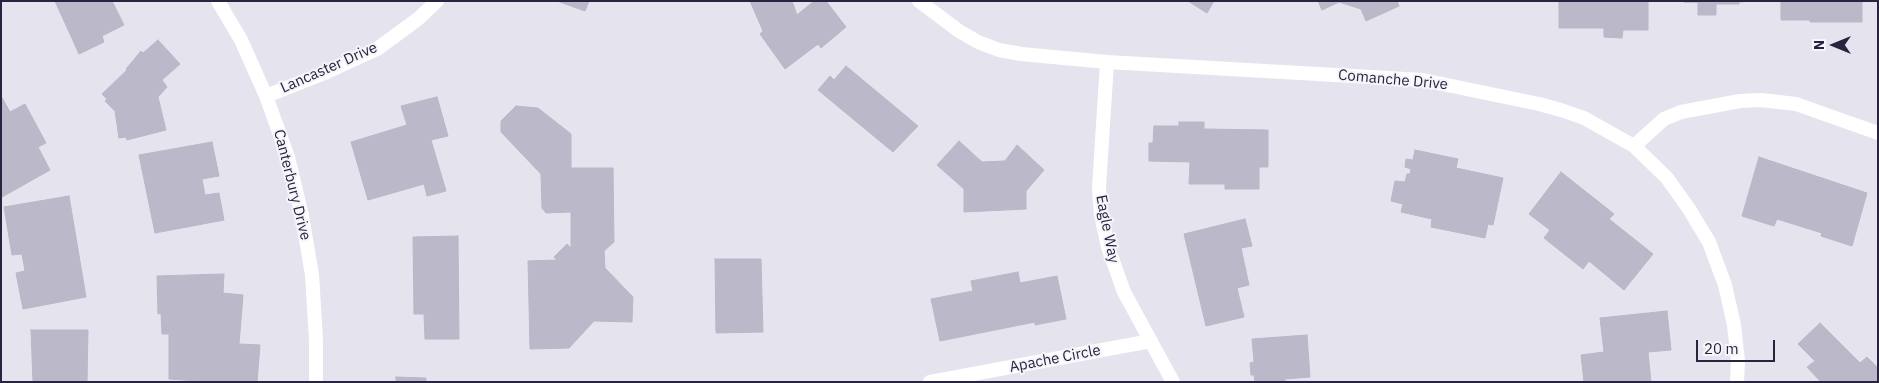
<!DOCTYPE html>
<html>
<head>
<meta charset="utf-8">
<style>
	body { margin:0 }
	#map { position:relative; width:1879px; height:383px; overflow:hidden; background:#e5e4ee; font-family:"IBM Plex Sans",sans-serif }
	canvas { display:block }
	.frame { position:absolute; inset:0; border:2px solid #2a2340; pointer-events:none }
	.north { position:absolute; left:1809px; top:20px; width:50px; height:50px; -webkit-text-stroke:4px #f5f5fa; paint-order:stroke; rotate:270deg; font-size:14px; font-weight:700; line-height:20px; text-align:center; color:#2a2340 }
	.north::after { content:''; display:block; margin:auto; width:18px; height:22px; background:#2a2340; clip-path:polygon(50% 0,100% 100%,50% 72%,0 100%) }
	.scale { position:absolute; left:1696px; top:340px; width:79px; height:22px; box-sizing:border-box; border:2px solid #2a2340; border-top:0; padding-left:6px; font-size:15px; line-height:18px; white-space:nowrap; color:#2a2340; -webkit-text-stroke:4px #f5f5fa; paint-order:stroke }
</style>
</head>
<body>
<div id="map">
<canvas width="1879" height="383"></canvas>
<div class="frame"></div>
<div class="north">N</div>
<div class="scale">20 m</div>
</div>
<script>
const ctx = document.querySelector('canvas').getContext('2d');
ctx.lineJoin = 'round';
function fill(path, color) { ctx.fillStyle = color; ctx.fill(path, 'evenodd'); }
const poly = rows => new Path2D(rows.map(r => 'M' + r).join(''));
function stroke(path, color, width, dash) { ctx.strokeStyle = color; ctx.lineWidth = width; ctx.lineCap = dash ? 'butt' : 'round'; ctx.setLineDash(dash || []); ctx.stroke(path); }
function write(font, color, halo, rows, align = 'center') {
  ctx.font = font + ' "IBM Plex Sans",sans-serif'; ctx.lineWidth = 4; ctx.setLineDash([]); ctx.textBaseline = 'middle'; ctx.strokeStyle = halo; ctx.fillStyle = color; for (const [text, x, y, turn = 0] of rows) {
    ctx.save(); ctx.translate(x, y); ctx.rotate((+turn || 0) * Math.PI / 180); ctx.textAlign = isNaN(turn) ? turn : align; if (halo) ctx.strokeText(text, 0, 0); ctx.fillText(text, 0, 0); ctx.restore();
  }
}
const building = poly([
	[55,1,112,1,124,25,102,36,104,42,79,54,55,1],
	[557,1,589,1,585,11,557,1],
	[750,1,792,1,797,15,814,1,826,1,846,27,821,48,818,44,785,69,760,34,763,31,750,1],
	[1188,1,1214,1,1207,13,1188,1],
	[1318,1,1397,1,1399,6,1366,21,1361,9,1339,2,1322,10,1318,1],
	[1559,1,1648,1,1648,30,1623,30,1622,38,1604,37,1604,28,1559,28,1559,1],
	[1757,1,1739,2,1739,4,1716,4,1716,15,1698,15,1698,2,1684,2,1757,1],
	[1781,1,1862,1,1862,22,1810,22,1810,20,1781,20,1781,1],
	[158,40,180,64,162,80,167,87,158,97,166,130,127,140,126,137,119,138,115,111,105,101,107,99,102,94,127,70,126,69,141,51,143,53,158,40],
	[846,66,918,126,893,152,818,90,830,76,834,80,846,66],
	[1,96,10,112,25,104,46,143,38,147,50,170,2,197,1,96],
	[437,97,448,136,431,140,446,191,427,196,424,184,368,200,351,142,407,125,401,106,437,97],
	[516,106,538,108,571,134,571,168,613,168,614,242,604,251,605,268,633,297,632,322,594,321,569,348,530,349,528,261,557,260,554,257,567,244,571,248,571,212,546,213,542,208,541,174,501,132,501,121,516,106],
	[1179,122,1204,122,1204,129,1268,130,1268,167,1259,167,1259,189,1225,189,1225,184,1189,184,1190,162,1149,161,1149,143,1153,143,1154,126,1179,126,1179,122],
	[959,141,982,162,1005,161,1017,145,1044,170,1026,191,1026,209,964,212,964,189,937,165,959,141],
	[212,142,219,176,202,179,205,195,219,193,224,220,155,233,139,155,212,142],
	[1415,150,1458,159,1456,168,1503,178,1493,225,1488,224,1485,238,1431,227,1432,219,1401,212,1403,204,1391,201,1395,181,1405,182,1407,174,1410,174,1411,169,1405,167,1406,159,1413,160,1415,150],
	[1759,157,1867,193,1852,246,1821,236,1822,233,1777,219,1774,226,1742,216,1759,157],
	[1561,172,1614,214,1609,219,1653,254,1624,290,1589,261,1583,269,1544,238,1550,230,1529,214,1561,172],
	[69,196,86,297,23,309,16,273,25,271,22,254,12,255,4,207,69,196],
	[1245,219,1252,246,1241,248,1249,285,1237,288,1244,317,1206,326,1184,234,1245,219],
	[458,236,459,339,425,339,424,314,414,314,413,237,458,236],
	[715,259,761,259,763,332,716,333,715,259],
	[1018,272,1020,283,1057,276,1066,319,1035,325,1035,322,940,341,931,299,973,291,971,281,1018,272],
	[224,274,223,293,243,295,239,344,260,345,257,382,212,382,169,379,169,334,162,334,161,313,158,314,157,276,224,274],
	[1667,311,1671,350,1648,352,1651,382,1584,382,1581,355,1604,352,1600,318,1667,311],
	[1820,323,1860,363,1867,357,1878,368,1878,382,1821,382,1807,367,1815,361,1798,344,1820,323],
	[31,330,88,330,87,382,33,382,31,330],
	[1307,335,1310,377,1285,379,1285,382,1255,382,1254,375,1251,375,1250,363,1254,362,1252,339,1307,335],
	[396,377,426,378,426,382,396,382,396,377]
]);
const minor = poly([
	[218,1,241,40,266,96,288,157,302,216,312,275,316,339,316,382],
	[919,1,959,31,978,42,999,50,1021,54,1107,62,1423,80,1539,104,1561,110,1584,118,1634,146,1667,178,1689,209,1709,242,1725,285,1734,325,1738,361,1737,382],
	[1107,62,1099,188,1101,215,1108,247,1124,292,1173,382],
	[266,96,327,72,377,49,418,19,437,1],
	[1634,146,1664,119,1681,112,1740,101,1761,100,1796,104,1878,133],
	[930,382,1151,341]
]);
const streetNames = [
	["Lancaster Drive",329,68,-24],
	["Comanche Drive",1393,80,5],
	["Canterbury Drive",292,185,76],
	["Eagle Way",1107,229,79],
	["Apache Circle",1055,359,-11]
];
fill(building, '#bbb9c9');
stroke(building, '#b8b7c8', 1);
stroke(minor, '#fff', 14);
write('15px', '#2a2340', '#f5f5fa', streetNames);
</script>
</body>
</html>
